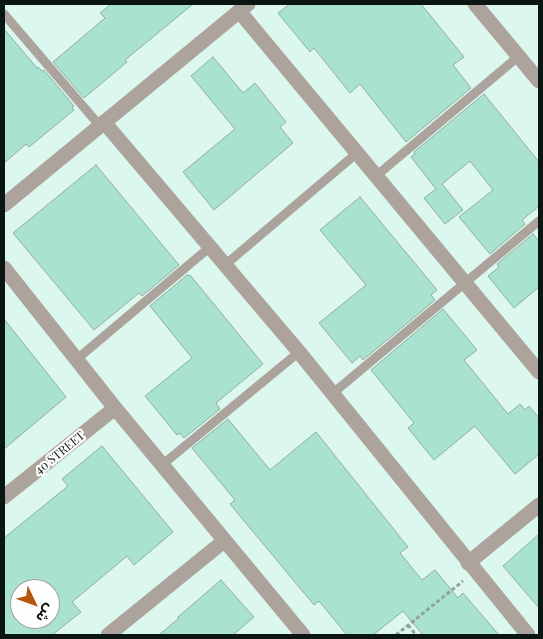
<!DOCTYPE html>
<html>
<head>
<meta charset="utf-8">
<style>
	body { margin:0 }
	#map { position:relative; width:543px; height:639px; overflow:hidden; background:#dcf8ee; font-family:"Playfair Display","Noto Sans Arabic",serif }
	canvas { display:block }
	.frame { position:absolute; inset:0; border:5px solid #0b1512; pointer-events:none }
	.north { position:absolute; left:10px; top:579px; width:50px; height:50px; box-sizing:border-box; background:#fefefe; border:1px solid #9da1a0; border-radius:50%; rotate:132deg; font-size:14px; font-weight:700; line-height:20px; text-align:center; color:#0b1512 }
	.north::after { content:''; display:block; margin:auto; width:18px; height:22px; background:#b5560d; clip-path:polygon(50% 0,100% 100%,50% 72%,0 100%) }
</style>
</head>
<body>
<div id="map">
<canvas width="543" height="639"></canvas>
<div class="frame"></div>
<div class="north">ش</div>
</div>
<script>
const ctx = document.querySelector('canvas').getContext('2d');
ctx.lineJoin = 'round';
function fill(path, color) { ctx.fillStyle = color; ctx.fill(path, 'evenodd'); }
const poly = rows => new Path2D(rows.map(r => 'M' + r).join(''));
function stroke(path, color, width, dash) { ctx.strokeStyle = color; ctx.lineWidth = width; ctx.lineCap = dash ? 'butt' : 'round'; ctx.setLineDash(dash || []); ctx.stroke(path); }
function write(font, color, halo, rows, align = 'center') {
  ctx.font = font + ' "Playfair Display",serif'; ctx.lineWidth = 4.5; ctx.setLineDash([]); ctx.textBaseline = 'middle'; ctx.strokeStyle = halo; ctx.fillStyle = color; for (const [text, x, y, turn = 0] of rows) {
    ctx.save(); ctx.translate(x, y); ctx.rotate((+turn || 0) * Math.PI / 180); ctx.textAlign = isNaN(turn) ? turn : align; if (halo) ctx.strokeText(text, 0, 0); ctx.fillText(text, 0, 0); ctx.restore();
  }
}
const building = poly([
	[111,4,193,4,125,60,127,62,84,98,53,62,105,18,100,13,111,4],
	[290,4,421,4,464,57,453,65,471,88,406,142,360,84,350,93,314,48,310,52,278,13,290,4],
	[4,29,37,68,38,67,42,71,44,70,74,106,72,108,74,110,29,147,26,144,4,163,4,29],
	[213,57,243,93,255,83,286,122,280,127,293,143,214,210,183,172,235,129,191,76,213,57],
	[484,94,539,162,539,206,522,220,525,224,490,254,459,217,493,190,470,161,442,184,463,210,445,224,424,198,436,189,411,157,415,154,414,152,484,94],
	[96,165,179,265,142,296,139,293,94,330,13,233,96,165],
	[360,197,437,290,431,295,435,300,363,360,360,356,352,363,319,323,366,285,320,230,360,197],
	[533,234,539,241,539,287,514,308,488,276,499,267,497,264,533,234],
	[187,275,188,276,190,275,263,364,216,403,220,409,184,438,180,433,177,435,145,396,192,358,150,306,187,275],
	[443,309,477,350,464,360,508,414,520,404,525,410,529,406,539,418,539,454,515,474,475,426,434,460,408,428,414,423,371,370,443,309],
	[4,319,66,397,4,449,4,319],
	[228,419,270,470,316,432,408,547,400,553,422,580,435,570,458,598,463,593,499,635,423,635,403,611,373,635,347,635,319,601,314,605,230,504,235,500,192,448,228,419],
	[102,446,173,532,134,565,127,556,72,602,81,612,52,635,4,635,4,538,68,486,62,479,102,446],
	[20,589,50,589,50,619,20,619,20,589],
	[539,534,539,608,503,566,539,534],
	[221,580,254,617,233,635,159,635,179,618,178,617,221,580]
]);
const path = poly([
	[408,625,416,635],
	[396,635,463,581]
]);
const service = poly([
	[4,14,100,126],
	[376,176,519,56],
	[225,265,357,153],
	[77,359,210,247],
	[332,394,539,221],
	[162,465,299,352]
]);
const minor = poly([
	[475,4,539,81],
	[239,11,539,372],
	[104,122,299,352,528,635],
	[4,205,248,4],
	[4,268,115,408,303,635],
	[4,497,115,408],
	[468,563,539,505],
	[108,635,224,541]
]);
const streetNames = [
	["40 STREET",60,453,-39]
];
fill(building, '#a9e3d0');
stroke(building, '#91aca2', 1);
stroke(path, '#8fa49d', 3, [4, 2.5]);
stroke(service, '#ada39d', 9);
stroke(minor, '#ada39d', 15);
write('12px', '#0b1512', '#fefefe', streetNames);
</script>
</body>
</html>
